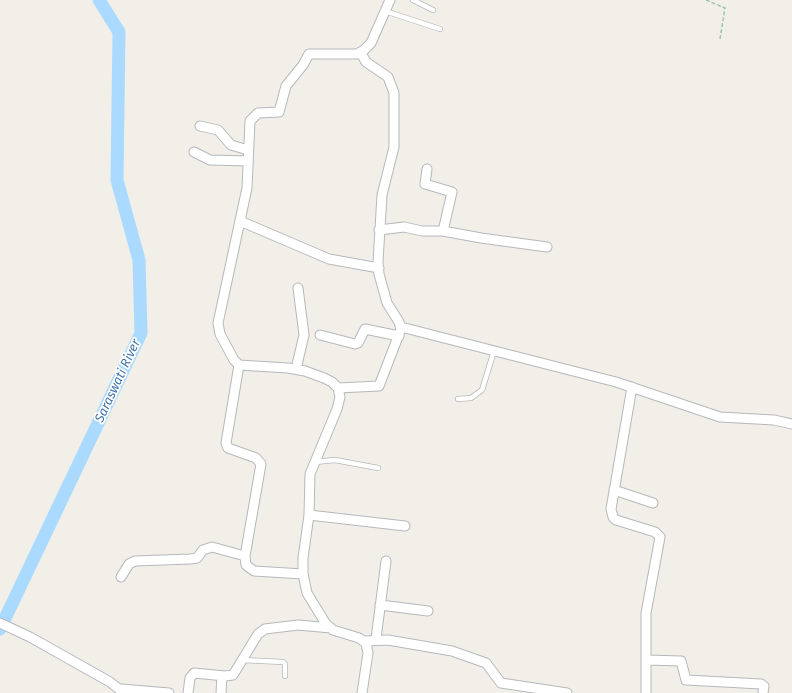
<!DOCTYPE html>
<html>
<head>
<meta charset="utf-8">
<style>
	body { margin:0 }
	canvas { display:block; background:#f1efe8 }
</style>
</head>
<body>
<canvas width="792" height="693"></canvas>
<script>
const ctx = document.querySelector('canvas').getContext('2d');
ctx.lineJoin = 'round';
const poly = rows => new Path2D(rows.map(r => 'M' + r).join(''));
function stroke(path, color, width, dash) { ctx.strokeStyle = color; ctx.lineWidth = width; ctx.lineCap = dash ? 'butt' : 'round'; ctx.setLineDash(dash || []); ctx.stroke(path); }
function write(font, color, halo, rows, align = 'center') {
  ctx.font = font + ' "Fira Sans",sans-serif'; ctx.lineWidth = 3.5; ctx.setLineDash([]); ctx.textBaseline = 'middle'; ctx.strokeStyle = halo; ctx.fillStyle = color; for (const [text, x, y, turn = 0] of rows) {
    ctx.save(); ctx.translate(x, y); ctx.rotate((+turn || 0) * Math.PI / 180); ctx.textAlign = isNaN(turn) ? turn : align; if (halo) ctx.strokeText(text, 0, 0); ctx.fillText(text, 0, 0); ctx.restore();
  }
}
const river = poly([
	[0,629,141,333,139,260,117,180,119,32,99,0]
]);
const path = poly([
	[706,0,725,8,720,39]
]);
const service = poly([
	[413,0,433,10],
	[385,11,440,29],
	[458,399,471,398,482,390,494,351],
	[315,462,335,460,378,468],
	[242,660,283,662,285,664,285,676]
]);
const minor = poly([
	[200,126,218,130,231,145,248,150],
	[194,152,210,160,248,161],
	[427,169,425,184,452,192,443,231],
	[240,221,329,259,379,268],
	[379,230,404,227,422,231,443,231,481,238,547,247],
	[401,327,616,382,720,417,774,420,792,424],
	[320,335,355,344,358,343,365,329,399,336],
	[239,365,226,443,228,448,256,458,261,464,245,556,246,565,254,571,303,574],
	[296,369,304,335,298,288],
	[632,387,611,509,613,517,616,520,655,532,660,537,646,613,646,693],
	[338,388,379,386,401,329,399,322,387,303,379,274,378,262,382,195,394,147,394,93,388,77,366,62,361,53],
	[614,490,653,503],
	[309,515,405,526],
	[121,577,129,564,135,561,190,559,197,558,203,550,212,547,245,556],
	[380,605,428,611],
	[0,623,30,637,110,682,124,693],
	[376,639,386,561],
	[364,641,388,640,452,651,486,663,501,683,567,693],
	[647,660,681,661,686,680,761,684,764,686,763,693],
	[121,689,169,693],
	[188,693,190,678,194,673,225,676,233,675,258,634,265,629,298,625,331,628],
	[221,693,222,676],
	[362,693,368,653,366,643,359,638,333,630,326,624,307,593,303,574,303,558,309,515,310,474,337,409,340,397,338,388,332,382,324,378,305,371,288,368,239,365,234,360,220,334,218,323,247,188,250,121,258,113,279,112,286,86,303,65,309,54,357,54,364,50,371,43,390,0]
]);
const waterNames = [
	["Saraswati River",118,381,-65]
];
stroke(river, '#aadaff', 13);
stroke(service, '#b5b8bc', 6);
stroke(minor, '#b5b8bc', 11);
stroke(path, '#9cc7a9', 1.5, [4, 2]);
stroke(service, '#fff', 4.5);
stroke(minor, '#fff', 9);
write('italic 13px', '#4174aa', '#fff', waterNames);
</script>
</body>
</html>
